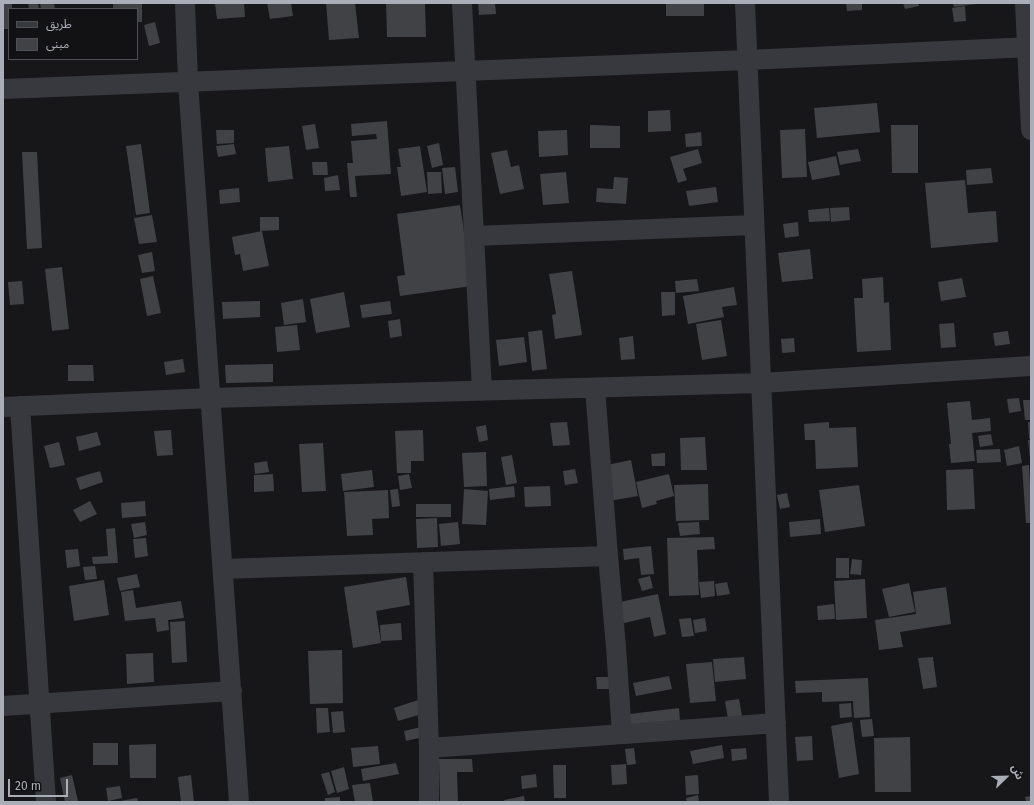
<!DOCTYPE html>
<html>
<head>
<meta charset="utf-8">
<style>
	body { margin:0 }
	#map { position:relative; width:1034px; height:805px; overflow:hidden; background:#171719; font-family:"Fira Sans","Noto Sans Arabic",sans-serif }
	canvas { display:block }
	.frame { position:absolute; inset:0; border:4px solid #a9aeb8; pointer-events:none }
	.legend { position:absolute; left:8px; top:8px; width:130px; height:52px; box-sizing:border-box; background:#121214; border:1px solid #4e5056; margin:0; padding:5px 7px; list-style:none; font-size:12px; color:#a9aeb8 }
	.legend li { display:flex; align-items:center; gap:8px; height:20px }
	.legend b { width:20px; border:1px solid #4e5056 }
	.north { position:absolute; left:986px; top:757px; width:40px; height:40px; -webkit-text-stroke:3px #121214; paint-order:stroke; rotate:67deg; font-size:11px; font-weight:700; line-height:16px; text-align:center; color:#a9aeb8 }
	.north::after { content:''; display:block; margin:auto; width:14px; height:18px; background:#a9aeb8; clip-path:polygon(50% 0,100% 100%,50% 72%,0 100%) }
	.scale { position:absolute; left:8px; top:779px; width:60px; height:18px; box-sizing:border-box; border:2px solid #a9aeb8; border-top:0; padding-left:5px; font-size:12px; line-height:14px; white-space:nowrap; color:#a9aeb8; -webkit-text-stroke:3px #121214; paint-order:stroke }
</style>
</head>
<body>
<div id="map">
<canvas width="1034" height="805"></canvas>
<div class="frame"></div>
<ul class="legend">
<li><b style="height:5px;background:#38393e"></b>طريق</li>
<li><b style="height:11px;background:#414246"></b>مبنى</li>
</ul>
<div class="north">ش</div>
<div class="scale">20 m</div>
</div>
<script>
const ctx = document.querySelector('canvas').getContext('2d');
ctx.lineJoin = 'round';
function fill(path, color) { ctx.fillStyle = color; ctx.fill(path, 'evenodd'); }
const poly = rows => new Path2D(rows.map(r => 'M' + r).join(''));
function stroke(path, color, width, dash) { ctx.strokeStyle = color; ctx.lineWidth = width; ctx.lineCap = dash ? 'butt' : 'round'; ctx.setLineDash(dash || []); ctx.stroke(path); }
const building = poly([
	[3,3,12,3,12,9,9,9,9,29,3,29],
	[28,3,38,3,39,9,29,9],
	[40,3,54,3,55,9,41,9],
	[113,3,142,3,142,22,137,22,137,9,113,9],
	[215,3,244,3,245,17,217,19],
	[267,3,291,3,293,16,270,19],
	[326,3,355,3,359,38,329,40],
	[386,3,425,3,426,37,387,37],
	[478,3,495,3,496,14,479,15],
	[666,3,704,3,704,16,666,16],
	[846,3,862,3,862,10,847,11],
	[903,3,918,3,919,6,905,9],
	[953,3,976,3,976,4,954,7],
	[965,6,966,21,954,22,952,8],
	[155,22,160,43,149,46,144,25],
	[877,103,880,132,817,138,814,108],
	[670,110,671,131,648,132,648,111],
	[387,121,391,174,355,176,357,197,350,197,347,163,353,163,351,141,377,139,376,134,352,136,351,124],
	[315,124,319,148,306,150,302,126],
	[590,125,620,126,620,148,590,148],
	[891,125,918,125,918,173,892,173],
	[805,129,807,177,782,178,780,130],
	[216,130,234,130,234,143,217,144],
	[567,130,568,155,539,157,538,131],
	[701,132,702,146,686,147,685,134],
	[439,143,443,165,432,168,427,146],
	[141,144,150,213,136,215,126,146],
	[234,144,236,154,218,157,216,146],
	[289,146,293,179,268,182,265,148],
	[420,146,427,192,401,196,397,167,401,167,398,149],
	[698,149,702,163,683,169,687,180,678,183,670,157],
	[858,149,861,161,840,165,837,152],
	[507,150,511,167,519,165,524,189,500,194,491,153],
	[22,152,37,152,42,248,27,249],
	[836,156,840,175,812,180,808,162],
	[312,162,327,162,328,175,313,175],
	[455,167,458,192,445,194,442,168],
	[991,168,993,183,967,185,966,170],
	[427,172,441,172,442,193,428,194],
	[566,172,569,203,543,205,540,174],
	[338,175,340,190,325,191,324,178],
	[614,177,628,178,626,204,596,202,597,188,613,189],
	[965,180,968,213,996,211,998,242,931,248,925,183],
	[716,187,718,202,689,206,686,191],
	[239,188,240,202,220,204,219,190],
	[460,205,472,286,400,296,397,276,405,275,397,214],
	[849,207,850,220,831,222,830,208],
	[829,208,830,221,809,222,808,210],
	[152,215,157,242,139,244,134,218],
	[260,217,279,217,279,230,260,231],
	[798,222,799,236,785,238,783,224],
	[262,231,269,266,243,271,240,254,235,255,232,237],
	[810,249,813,279,782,282,778,253],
	[152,252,155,271,142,273,138,255],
	[62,267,69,329,52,331,45,269],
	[572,271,582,335,555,339,552,315,556,314,549,274],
	[153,276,161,313,147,316,140,279],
	[883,277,884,303,889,302,891,350,857,352,854,298,863,298,862,279],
	[962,278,966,297,941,301,938,282],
	[697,279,699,291,676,293,675,281],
	[22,281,24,304,10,305,8,282],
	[734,287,737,305,722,307,724,317,688,324,683,296],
	[344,292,350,327,316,333,310,299],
	[661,292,675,292,675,315,662,316],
	[303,299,306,322,284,325,281,303],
	[260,301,260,317,223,319,222,302],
	[390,301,392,314,362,318,360,305],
	[400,319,402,336,390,338,388,321],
	[721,320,727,356,702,360,696,324],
	[954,323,956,347,941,348,939,324],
	[297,325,300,350,277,352,275,327],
	[542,330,547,369,532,371,528,332],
	[1008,331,1010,344,995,346,993,333],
	[633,336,635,359,621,360,619,338],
	[524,337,527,362,499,366,496,340],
	[794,338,795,352,782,353,781,339],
	[183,359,185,372,166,375,164,362],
	[273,364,273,382,226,383,225,365],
	[68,365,93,365,94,381,68,381],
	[1019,398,1021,411,1009,413,1007,399],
	[1023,400,1031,400,1031,420,1025,420],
	[970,401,972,420,990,418,991,431,972,433,975,461,951,463,949,444,951,444,947,403],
	[567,422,570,445,553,446,550,423],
	[829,422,829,428,856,427,858,467,816,469,815,440,805,440,804,424],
	[1028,422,1031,422,1031,438,1029,439],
	[486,425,488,440,479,442,476,427],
	[171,430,173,455,157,456,154,431],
	[423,430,424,461,411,461,411,473,397,473,395,431],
	[97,432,101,445,79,451,76,437],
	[991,434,993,445,980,447,978,436],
	[705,437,707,470,681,470,680,438],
	[1028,440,1031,440,1031,458,1030,458],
	[59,442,65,465,50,468,44,446],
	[323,443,326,491,302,492,299,444],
	[1019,446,1022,463,1007,466,1004,450],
	[1000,449,1001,462,977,463,976,450],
	[486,452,487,486,464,487,462,453],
	[665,453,665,466,652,466,651,454],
	[512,455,517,483,506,485,501,457],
	[631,460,638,496,609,501,602,466],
	[267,461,269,472,255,474,254,463],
	[1029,465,1030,484,1031,484,1031,523,1026,523,1022,466],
	[575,469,578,483,565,485,563,471],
	[973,469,975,509,947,510,946,470],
	[372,470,374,487,343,491,341,474],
	[100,471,103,482,80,490,76,478],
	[273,474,274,491,254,492,254,475],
	[409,474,412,488,400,490,398,476],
	[669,474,674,496,656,501,657,504,642,508,636,482],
	[708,484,709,520,676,521,674,485],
	[859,485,865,526,825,532,819,490],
	[514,486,515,497,490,500,489,489],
	[550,486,551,506,525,507,524,487],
	[398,489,400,506,392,507,390,490],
	[464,489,488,491,486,525,462,524],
	[388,490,389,518,372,519,373,535,347,536,344,492],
	[787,493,790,507,780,509,777,495],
	[90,501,97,514,80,522,73,510],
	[145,501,146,516,122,518,121,503],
	[416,504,451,504,451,517,416,517],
	[437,518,438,547,417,548,416,519],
	[820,519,821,534,790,537,789,522],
	[145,522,147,535,134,538,131,524],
	[458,522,460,544,441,546,439,524],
	[699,522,700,534,680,536,678,523],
	[115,528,118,563,93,564,92,557,108,556,106,529],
	[714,537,715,549,697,550,699,595,669,596,667,538],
	[146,538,148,556,135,558,133,539],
	[651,546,654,574,641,575,639,558,624,560,623,549],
	[78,549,80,566,67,568,65,550],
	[836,558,849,558,849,578,836,578],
	[852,559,862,560,861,575,850,574],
	[95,566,97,579,85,580,83,567],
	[137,574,140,587,120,591,117,578],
	[650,576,653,588,642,591,638,579],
	[406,577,410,605,376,611,381,643,353,648,344,587],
	[865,579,867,618,836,620,834,581],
	[104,580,109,615,74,621,69,586],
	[714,581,715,596,701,598,699,582],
	[727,582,730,594,717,596,715,584],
	[909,583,915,612,889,617,882,589],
	[946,587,951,624,900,632,903,647,879,650,875,620,916,614,913,592],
	[133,590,136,608,181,601,184,618,168,620,169,630,157,632,155,618,125,621,121,592],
	[658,594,666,634,654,637,650,617,620,624,615,603],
	[834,604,835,619,818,620,817,606],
	[691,618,694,636,682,637,679,619],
	[705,618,707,631,695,633,693,620],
	[185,621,187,662,172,663,170,622],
	[401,623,402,640,381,641,380,625],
	[342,650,343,703,310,704,308,651],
	[153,653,154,682,127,684,126,654],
	[744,657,746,679,715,682,713,659],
	[933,657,937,687,923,689,918,658],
	[712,662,716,701,690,703,686,664],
	[669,676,672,689,636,696,633,683],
	[596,677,617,677,618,689,597,689],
	[868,678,870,717,854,718,853,701,822,702,822,692,796,693,795,681],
	[739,699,742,716,728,719,725,701],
	[418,700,422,714,398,721,394,708],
	[851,703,852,717,840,718,839,704],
	[316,708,328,708,330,732,317,733],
	[679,708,680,721,623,728,621,715],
	[343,711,345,732,333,733,331,712],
	[872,719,874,736,862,737,860,720],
	[852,722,859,774,839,778,831,726],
	[421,727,423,737,406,741,404,731],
	[812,736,813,760,797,761,795,737],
	[910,737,911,792,875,792,874,738],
	[93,743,118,743,118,765,93,765],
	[156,744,156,778,130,778,129,745],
	[722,745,724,758,693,764,690,751],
	[378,746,380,764,353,767,351,748],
	[634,748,636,764,627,765,625,749],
	[746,748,747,759,732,761,731,749],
	[439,759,472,759,473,772,457,772,458,802,440,802],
	[396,763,399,774,363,781,361,769],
	[626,764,627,784,612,785,611,765],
	[553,765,566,765,566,798,554,798],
	[344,767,349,789,337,793,331,771],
	[329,772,335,792,328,795,321,774],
	[536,774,537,787,522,789,521,776],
	[72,775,78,801,65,802,60,778],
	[191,775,194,802,181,802,178,777],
	[698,775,699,794,686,795,685,776],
	[370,783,373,802,355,802,352,785],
	[120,786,122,798,108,801,106,788],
	[698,795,699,802,687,802,686,798],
	[524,796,525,802,505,802,504,800],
	[1031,796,1031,802,1026,802,1025,797],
	[340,797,340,802,325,802,325,798],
	[137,798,138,802,120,802,120,801]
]);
const minor = poly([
	[185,3,188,82,239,802],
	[462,3,482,391],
	[745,3,779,802],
	[1025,3,1031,130],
	[3,89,747,60,1031,47],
	[474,236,754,225],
	[595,388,608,556,616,647,622,734],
	[20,406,46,802],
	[3,407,211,398,761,383,1031,366],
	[423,562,429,748,429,802],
	[223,569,608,556],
	[3,706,232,691],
	[429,748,776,723]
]);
fill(building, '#414246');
stroke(minor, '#38393e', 20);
</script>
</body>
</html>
